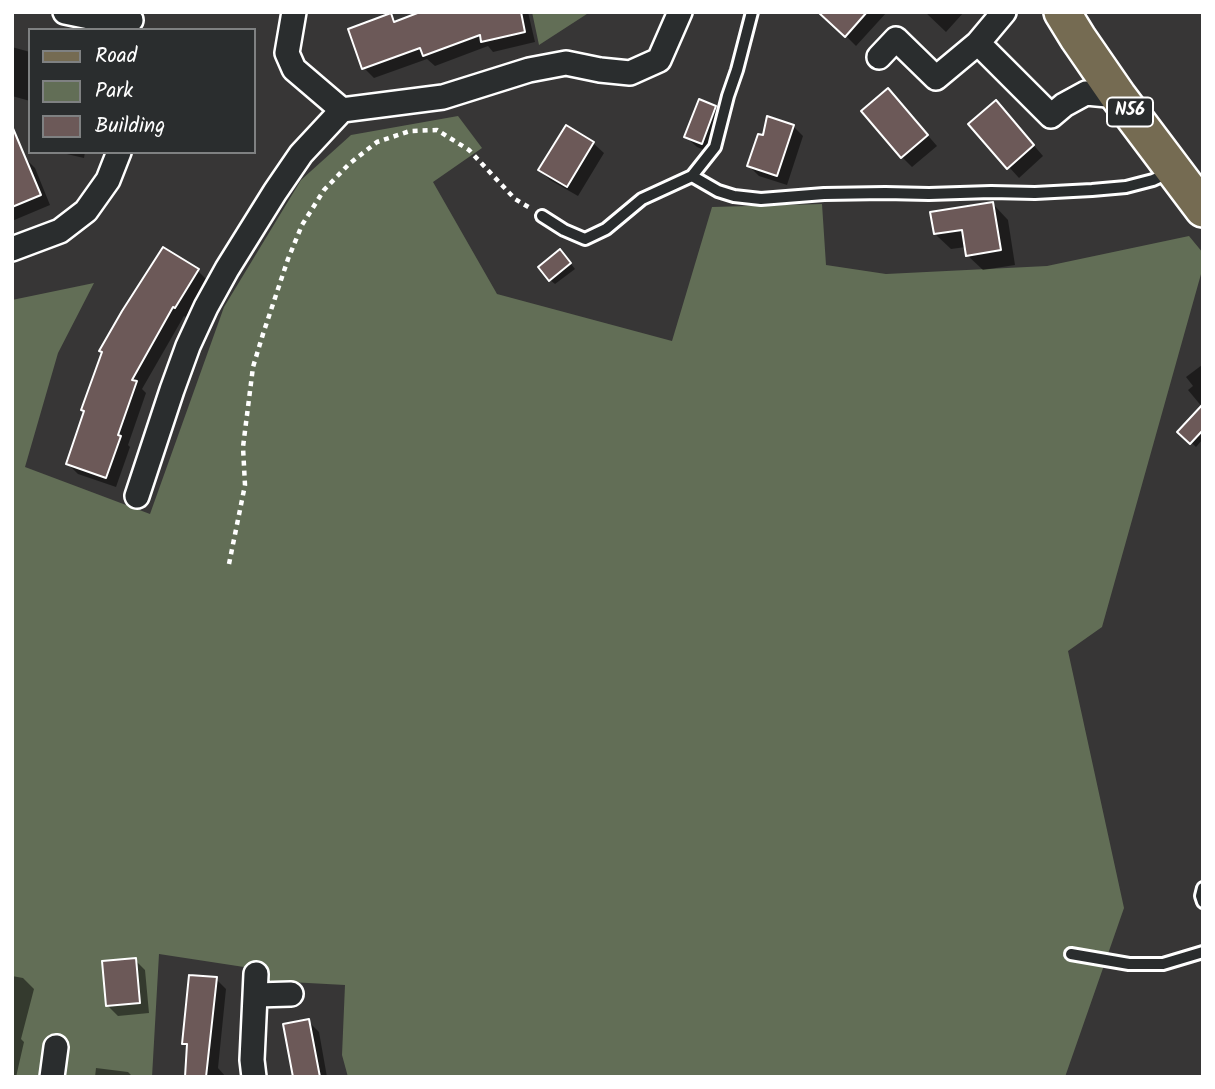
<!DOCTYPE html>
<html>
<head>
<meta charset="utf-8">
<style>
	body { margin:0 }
	#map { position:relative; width:1215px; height:1089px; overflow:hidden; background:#373636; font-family:Kalam,sans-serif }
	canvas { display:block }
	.frame { position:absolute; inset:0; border:14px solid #fff; pointer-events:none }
	.legend { position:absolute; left:28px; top:28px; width:228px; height:126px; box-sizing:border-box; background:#2a2d2e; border:2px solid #7f8182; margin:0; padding:9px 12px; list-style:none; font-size:21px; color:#fff }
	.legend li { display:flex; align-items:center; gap:14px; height:35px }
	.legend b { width:35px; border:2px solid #7f8182 }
</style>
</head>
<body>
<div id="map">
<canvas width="1215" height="1089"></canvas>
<div class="frame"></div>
<ul class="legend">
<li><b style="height:9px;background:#756b52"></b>Road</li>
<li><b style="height:19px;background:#626e56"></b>Park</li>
<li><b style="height:19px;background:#6c5958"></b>Building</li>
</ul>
</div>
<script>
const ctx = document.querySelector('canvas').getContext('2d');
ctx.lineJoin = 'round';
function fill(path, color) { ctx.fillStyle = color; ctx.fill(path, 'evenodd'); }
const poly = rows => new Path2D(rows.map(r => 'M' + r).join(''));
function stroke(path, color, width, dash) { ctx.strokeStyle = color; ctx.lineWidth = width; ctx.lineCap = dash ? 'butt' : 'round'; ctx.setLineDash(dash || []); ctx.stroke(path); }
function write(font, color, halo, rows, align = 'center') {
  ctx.font = font + ' Kalam,sans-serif'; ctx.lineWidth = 6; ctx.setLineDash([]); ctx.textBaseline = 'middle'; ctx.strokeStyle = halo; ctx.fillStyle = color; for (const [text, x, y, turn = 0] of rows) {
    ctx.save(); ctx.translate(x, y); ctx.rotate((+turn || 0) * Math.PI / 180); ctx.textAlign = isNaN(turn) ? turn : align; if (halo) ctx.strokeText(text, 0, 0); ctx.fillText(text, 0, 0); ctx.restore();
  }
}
const green = poly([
	[532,12,590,12,539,45],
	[458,116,482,148,433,182,497,294,672,341,712,207,822,204,826,265,886,274,1047,266,1189,236,1203,253,1203,267,1102,627,1068,651,1124,908,1065,1077,348,1077,342,1055,345,985,271,981,257,969,159,954,152,1077,12,1077,12,300,94,283,58,353,25,467,150,514,224,307,301,180,351,135]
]);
const shadow = poly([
	[425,12,528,12,535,42,493,52,488,46,435,66,427,59,374,78,364,68,390,15,398,22],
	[822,12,887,12,856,46],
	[925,12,964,12,946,32],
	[12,47,30,52,30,101,12,96],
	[898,101,937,146,912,167,902,157],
	[715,107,725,118,712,153,697,147,686,137],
	[1006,113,1043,156,1019,178,970,124],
	[793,126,803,136,787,185,759,176,749,166,764,138],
	[593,143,604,153,578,196,550,180,540,170],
	[58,152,85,152,84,158],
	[25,158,35,168,50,205,12,221,12,162],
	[993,204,1008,220,1015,265,983,270,967,255,966,247,951,249,935,234],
	[163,249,198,271,208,281,186,317,184,316,142,389,146,393,128,445,130,447,116,487,78,474,68,464],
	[565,256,575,269,555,284,550,280],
	[1202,365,1203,365,1203,408,1188,390,1193,386,1186,377],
	[1203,427,1203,439,1196,447,1180,432],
	[135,960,145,970,149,1013,118,1016,107,1005],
	[12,976,23,978,34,989,21,1039,24,1042,16,1077,12,1077],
	[216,979,226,989,218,1068,226,1077,187,1077,188,1048,183,1043],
	[308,1021,319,1032,327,1077,294,1077],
	[96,1068,128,1072,133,1077,95,1077]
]);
const building = poly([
	[420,12,521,12,525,32,481,42,480,35,423,56,420,48,362,69,348,29,391,13,394,22,420,12],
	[818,12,867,12,845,37,818,12],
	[888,88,928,135,901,158,861,111,888,88],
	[699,99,716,106,702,144,684,137,699,99],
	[996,100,1034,145,1007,169,968,124,996,100],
	[767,116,794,125,777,176,747,166,758,134,763,135,767,116],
	[566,125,594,142,567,187,538,170,566,125],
	[12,126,41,195,12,207,12,126],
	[993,202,1001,250,966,256,962,230,934,234,930,212,993,202],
	[163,247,199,269,175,308,173,307,132,380,137,381,118,435,121,436,106,478,66,464,84,411,81,410,102,352,99,351,122,311,163,247],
	[560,249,571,263,549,281,538,267,560,249],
	[1203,404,1203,430,1190,444,1177,432,1203,404],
	[136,958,140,1003,106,1006,102,961,136,958],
	[189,975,217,977,206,1077,185,1077,187,1044,182,1044,189,975],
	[309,1019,320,1077,293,1077,283,1024,309,1019]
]);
const path = poly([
	[229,564,245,485,243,447,253,367,263,334,288,259,302,225,324,190,349,164,377,142,410,131,437,130,469,150,515,199,530,208]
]);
const service = poly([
	[692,176,718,191,734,196,761,199,824,194,885,193,929,194,991,192,1035,193,1092,190,1126,187,1153,180,1168,173],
	[542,216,564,230,585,239,606,229,642,199,692,176,715,147,728,96,737,70,752,12],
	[1203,888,1201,896,1203,902],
	[1071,954,1129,964,1163,964,1203,952]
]);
const minor = poly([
	[65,12,99,19,131,20],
	[978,43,1004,12],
	[879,57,896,39,936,78,978,43,1051,116,1064,105,1086,93,1118,96],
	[342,110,443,97,529,70,566,63,600,70,630,73,659,60,680,12],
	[12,249,60,231,86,211,108,180,119,152],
	[137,496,172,390,188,346,206,307,227,269,275,192,301,154,342,110,294,69,287,53,294,12],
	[256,995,291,994],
	[52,1077,56,1047],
	[254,1077,252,1060,256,974]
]);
const primary = poly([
	[1062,12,1078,38,1118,96,1203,209]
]);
const shields = [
	[1130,112,46]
];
const shieldNames = [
	["N56",1130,112]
];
fill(green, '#626e56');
fill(shadow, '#0007');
fill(building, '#6c5958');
stroke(building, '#fff', 2);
stroke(service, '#fff', 16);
stroke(minor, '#fff', 28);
stroke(primary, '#fff', 40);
stroke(path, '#fff', 4.5, [5, 5]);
stroke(service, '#2a2d2e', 10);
stroke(minor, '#2a2d2e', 23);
stroke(primary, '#756b52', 35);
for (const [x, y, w] of shields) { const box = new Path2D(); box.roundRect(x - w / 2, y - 14.5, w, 29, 5); ctx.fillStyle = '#2a2d2e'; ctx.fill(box); stroke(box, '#fff', 2); }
write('bold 18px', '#fff', null, shieldNames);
</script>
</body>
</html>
